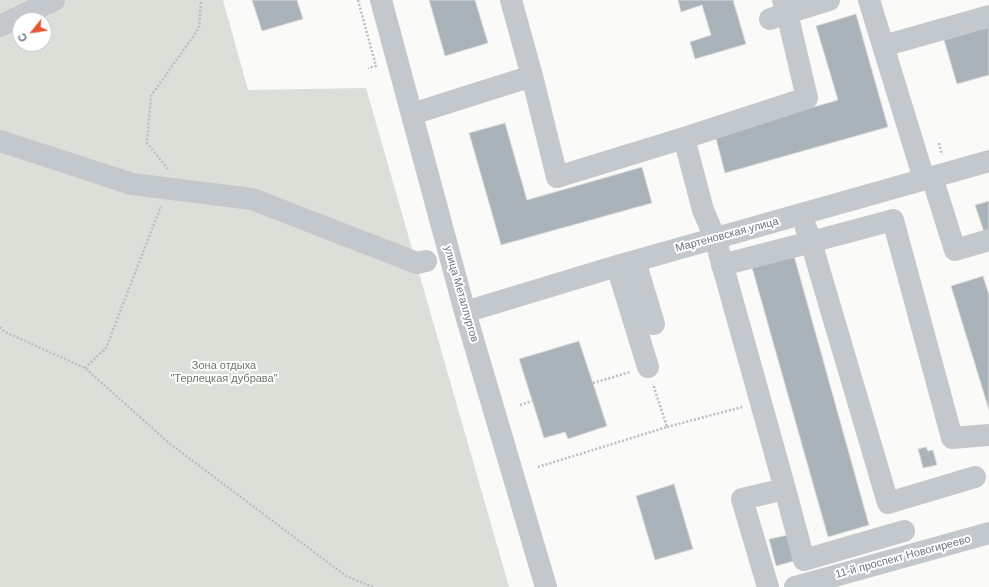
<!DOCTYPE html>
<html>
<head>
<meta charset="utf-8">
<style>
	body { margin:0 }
	#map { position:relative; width:989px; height:587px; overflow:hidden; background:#fafaf8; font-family:Arial,sans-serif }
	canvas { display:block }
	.north { position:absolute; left:12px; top:12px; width:40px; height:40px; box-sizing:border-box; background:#fff; border:1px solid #c1c8cd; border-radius:50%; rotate:240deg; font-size:11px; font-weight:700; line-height:16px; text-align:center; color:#657683 }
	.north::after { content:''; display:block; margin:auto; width:14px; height:18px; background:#e4572e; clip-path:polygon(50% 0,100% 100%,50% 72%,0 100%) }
</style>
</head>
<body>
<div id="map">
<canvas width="989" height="587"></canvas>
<div class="north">С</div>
</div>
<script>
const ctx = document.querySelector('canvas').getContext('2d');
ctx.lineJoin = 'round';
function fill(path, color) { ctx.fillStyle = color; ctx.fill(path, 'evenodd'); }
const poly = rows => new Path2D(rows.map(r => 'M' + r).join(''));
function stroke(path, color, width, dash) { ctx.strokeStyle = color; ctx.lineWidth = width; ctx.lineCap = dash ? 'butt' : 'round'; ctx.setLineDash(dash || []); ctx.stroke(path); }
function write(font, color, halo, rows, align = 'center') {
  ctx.font = font + ' Arial,sans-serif'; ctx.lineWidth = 4; ctx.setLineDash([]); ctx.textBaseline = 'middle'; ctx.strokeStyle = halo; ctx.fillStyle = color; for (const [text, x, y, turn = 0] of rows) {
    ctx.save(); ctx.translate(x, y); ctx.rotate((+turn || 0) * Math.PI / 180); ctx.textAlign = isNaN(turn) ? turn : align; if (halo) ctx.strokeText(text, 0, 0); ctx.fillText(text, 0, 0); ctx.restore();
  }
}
const green = poly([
	[0,0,223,0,248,90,366,88,509,587,0,587],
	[20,20,44,20,44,44,20,44]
]);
const building = poly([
	[252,0,297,0,303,19,262,31,252,0],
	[429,0,475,0,488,43,445,56,429,0],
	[678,0,733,0,746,44,695,59,690,42,711,35,702,5,681,12,678,0],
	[856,14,888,127,725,173,715,135,838,100,816,26,856,14],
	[989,27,989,75,957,84,944,40,989,27],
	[505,123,527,200,642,167,652,203,501,245,469,133,505,123],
	[989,201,989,237,986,238,975,205,989,201],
	[793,252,869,525,828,537,751,264,793,252],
	[983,276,989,295,989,410,951,286,983,276],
	[579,341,607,426,568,439,565,432,544,438,519,359,579,341],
	[926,447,928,451,933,450,937,465,923,468,918,449,926,447],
	[674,484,693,549,655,560,636,496,674,484],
	[788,535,794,561,776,566,769,539,788,535]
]);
const path = poly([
	[358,0,376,66,368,68],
	[939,143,942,155],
	[168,169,147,143,151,96,199,28,201,0],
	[0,327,5,332,85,368,169,443,346,576,373,587],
	[85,368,106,348,161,206],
	[593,383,630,372],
	[520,405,532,401],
	[667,427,742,407],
	[538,467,667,427,653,384]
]);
const minor = poly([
	[381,0,465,312,546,587],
	[511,0,532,76],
	[783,0,787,13,829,0],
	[869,0,924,179],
	[0,26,54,0],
	[883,46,989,16],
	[412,114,532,76,557,177,684,138],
	[0,141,132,184,252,199,417,263,426,261],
	[932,177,955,250,989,240],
	[806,228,811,242,893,220,952,438,989,435],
	[635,261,654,324],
	[722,265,811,242,888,503,975,477],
	[617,266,648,367],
	[465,312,617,266,989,161],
	[785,489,804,560,904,531],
	[768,587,742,499,785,489,715,238,703,210,684,138,807,98,787,13,770,19],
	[795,587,989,533]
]);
const streetNames = [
	["Мартеновская улица",727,235,-15],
	["улица Металлургов",461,294,74],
	["11-й проспект Новогиреево",903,557,-15]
];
const parkNames = [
	["Зона отдыха",224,366],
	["\"Терлецкая дубрава\"",224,379]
];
fill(green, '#dadfd7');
fill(building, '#aab3b9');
stroke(building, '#dcdcda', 1);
stroke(path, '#bbbfc2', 2.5, [2, 2]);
stroke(minor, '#c3c8cc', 22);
write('11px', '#657683', '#fff', streetNames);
write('11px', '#687a64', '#fff', parkNames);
</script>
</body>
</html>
